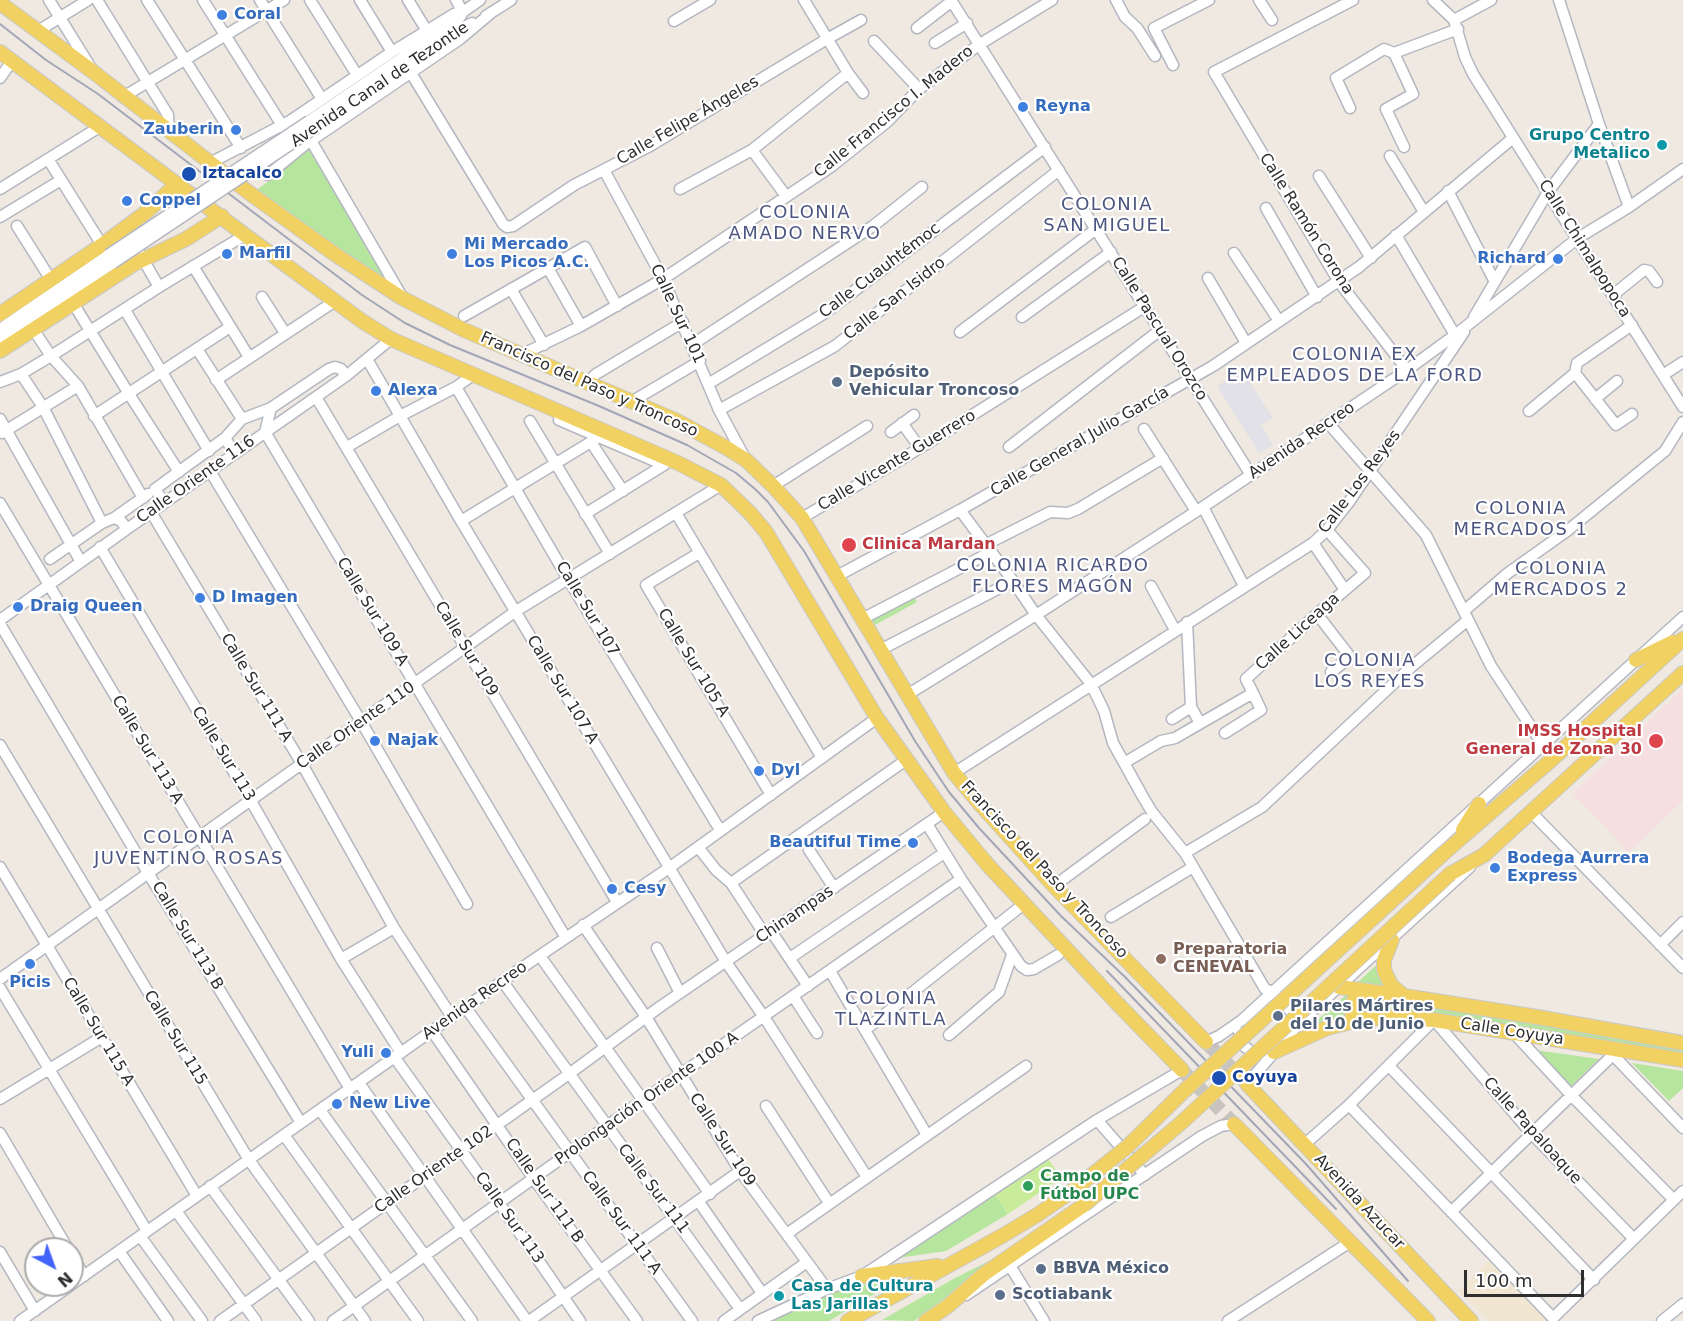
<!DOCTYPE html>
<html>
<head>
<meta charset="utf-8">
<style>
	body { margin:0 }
	#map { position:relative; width:1683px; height:1321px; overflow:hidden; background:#efe9e1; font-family:"DejaVu Sans",sans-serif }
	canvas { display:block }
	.north { position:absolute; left:24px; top:1237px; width:60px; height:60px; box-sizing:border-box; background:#fff; border:2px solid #ababab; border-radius:50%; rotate:139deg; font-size:16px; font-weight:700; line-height:24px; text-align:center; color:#2e2e2e }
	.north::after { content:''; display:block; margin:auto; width:21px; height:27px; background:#4264fb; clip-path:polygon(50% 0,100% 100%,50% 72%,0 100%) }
	.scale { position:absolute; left:1464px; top:1270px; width:120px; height:27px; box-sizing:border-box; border:3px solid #2e2e2e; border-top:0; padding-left:8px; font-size:18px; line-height:21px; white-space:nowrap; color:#2e2e2e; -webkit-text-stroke:4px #fff; paint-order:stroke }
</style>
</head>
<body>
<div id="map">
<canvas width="1683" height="1321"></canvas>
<div class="north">N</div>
<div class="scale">100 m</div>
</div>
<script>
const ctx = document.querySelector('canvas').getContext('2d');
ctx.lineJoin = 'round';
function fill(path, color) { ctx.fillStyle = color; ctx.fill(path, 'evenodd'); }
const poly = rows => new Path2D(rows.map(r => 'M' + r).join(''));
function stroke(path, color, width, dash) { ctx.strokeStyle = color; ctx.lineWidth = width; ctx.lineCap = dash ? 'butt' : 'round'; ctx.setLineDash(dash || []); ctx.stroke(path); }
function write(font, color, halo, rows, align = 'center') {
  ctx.font = font + ' "DejaVu Sans",sans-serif'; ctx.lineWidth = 4.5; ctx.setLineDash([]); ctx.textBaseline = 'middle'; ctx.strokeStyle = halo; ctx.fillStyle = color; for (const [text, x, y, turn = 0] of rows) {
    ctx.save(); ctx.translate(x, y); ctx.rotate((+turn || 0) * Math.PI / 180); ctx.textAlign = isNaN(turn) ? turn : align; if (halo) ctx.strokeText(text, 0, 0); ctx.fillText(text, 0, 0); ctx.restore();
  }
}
const industrial = poly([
	[1242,370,1273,418,1261,425,1273,445,1259,453,1217,386]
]);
const education = poly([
	[1490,1260,1496,1267,1548,1321,1488,1321,1458,1291]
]);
const medical = poly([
	[1683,689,1683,801,1629,852,1573,793]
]);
const green = poly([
	[309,150,397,293,253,193],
	[912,594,917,602,875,625,870,617],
	[1382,960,1387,987,1357,983],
	[1345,996,1348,996,1343,1008,1348,1020,1307,1029],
	[1364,997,1389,1000,1683,1049,1683,1057,1358,1014,1356,1001],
	[1535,1050,1599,1059,1571,1086],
	[1632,1063,1683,1071,1683,1088,1669,1101],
	[994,1193,1008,1214,946,1251,891,1259],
	[1005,1253,914,1321,882,1320,955,1278],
	[904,1276,829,1321,769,1321,857,1283]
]);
const pitch = poly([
	[1047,1157,1061,1178,1008,1214,994,1193]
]);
const majorTunnel = poly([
	[1206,1042,1247,1084],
	[1182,1070,1234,1124]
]);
const minor = poly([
	[49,0,91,68],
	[97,0,168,115,169,130],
	[147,0,241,148],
	[203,0,285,130],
	[260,0,322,99],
	[310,0,357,75],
	[360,0,392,52],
	[408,0,427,31],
	[456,0,463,12],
	[804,0,848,73,863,93],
	[951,0,1251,475],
	[1116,0,1125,17,1137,28,1155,56],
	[1259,0,1272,20],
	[1353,0,1214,72,1339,282,1407,370],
	[1433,0,1454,20,1465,57,1473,74,1683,407],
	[1559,0,1599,124,1629,207],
	[486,16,511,0],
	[1454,20,1491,0],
	[674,21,710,0],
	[917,28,952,1],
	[38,31,88,0],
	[874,41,919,89],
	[935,43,967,23],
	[1394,53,1413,94,1386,109,1404,147],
	[1394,53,1458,29],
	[1173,65,1154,28,1209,0],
	[411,73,503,224,507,227,513,226,574,185,650,146,827,39,861,20],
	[0,78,12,61],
	[123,97,284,0],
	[1350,108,1336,78,1384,49,1394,53],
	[309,121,458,20,463,12,480,0],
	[315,128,454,32,472,23],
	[313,144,401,295],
	[752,150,786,196],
	[1390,156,1424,212],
	[48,159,102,245],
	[212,162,290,121,392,52,454,14,463,12],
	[604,170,663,279,719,410,746,460],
	[268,175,306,144,460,39,491,13],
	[1319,176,1371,258],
	[0,189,101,126],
	[680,189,752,150,848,73],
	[1448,191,1495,282],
	[1266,208,1317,297],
	[0,217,61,180],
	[17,226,51,280],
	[1396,235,1455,335],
	[1234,253,1279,321],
	[140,254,159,287],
	[193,266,249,357],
	[548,268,581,326],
	[1208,278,1246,343],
	[511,289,544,345],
	[1613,295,1644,270,1649,271,1657,282],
	[262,297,285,333],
	[73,303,129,394,179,472],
	[125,310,209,451],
	[464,316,585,247,617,306],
	[1022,317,1111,252],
	[1474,317,1548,192,1599,124],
	[0,329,108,255],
	[33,329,51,356,78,386,143,498],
	[960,332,1096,229],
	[0,339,113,263],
	[693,344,873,226,922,187],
	[197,349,242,419,225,438],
	[521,355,581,326,663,279,832,166,887,122,919,89,980,44,1052,0],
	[367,359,461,521,726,962,764,1017,867,1177],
	[1575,373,1616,425,1632,414],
	[1575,373,1577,363,1632,325],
	[21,374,43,407,102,523],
	[1663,375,1683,362],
	[216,380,335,301],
	[0,382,21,374,51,356,159,287,245,235],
	[588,382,596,374,683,322],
	[708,384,825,313,1045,147],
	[456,387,568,579,720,830],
	[316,397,617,902],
	[1595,399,1617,381],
	[631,402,700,361],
	[271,408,265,432,566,938],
	[719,410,835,346,1059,170],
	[1529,411,1575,373],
	[560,412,559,420,664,465],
	[94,416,230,327],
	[0,419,81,562],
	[242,419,271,408,329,369,335,367,341,369,346,376],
	[530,421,610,554],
	[902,423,920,448],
	[1328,423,1426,535,1491,666,1543,745],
	[1144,429,1196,511],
	[891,432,914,415],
	[2,433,78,386],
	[591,442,623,491],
	[347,447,400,416,456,387,473,375],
	[1009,447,1160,330],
	[210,471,362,723,467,904],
	[773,486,867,426],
	[0,503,350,1089],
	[164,503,155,489,225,438,235,454],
	[1203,507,1244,586],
	[960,510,1013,581,1036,615,1091,684,1104,711,1113,743,1143,797,1152,812,1185,853,1265,989,1273,992,1300,1022],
	[151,512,302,764,394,928,452,1017],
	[676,513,822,758],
	[585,514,664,465],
	[114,518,148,494],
	[802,518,920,448,1144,307],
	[461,521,599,437],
	[1313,543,1345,590],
	[985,545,1050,512,1068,513,1078,509,1163,458],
	[100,547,251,801,341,959,401,1053],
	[699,553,646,585,771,795],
	[50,559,102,523,114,518,121,521,127,529],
	[837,576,960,510,1213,366,1359,267,1513,138],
	[1151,586,1175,630],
	[1464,611,1508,573,1567,531,1665,451,1683,422],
	[1317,614,1348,654,1348,659,1331,672],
	[862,619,991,552],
	[0,620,127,529,346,376,391,339],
	[1187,622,1191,707,1200,723],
	[0,624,148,873,301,1123],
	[880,650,1013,581],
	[907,695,1036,615,1203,507,1407,370,1455,335,1578,238,1629,207,1683,169],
	[1172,719,1191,707],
	[1225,733,1261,710,1253,693],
	[0,745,249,1160,365,1321],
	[1124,763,1161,741,1175,738,1253,693,1246,679,1317,614,1365,573,1327,530],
	[954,773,1313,543,1327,530,1349,502,1464,332],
	[1530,811,1683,968],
	[927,824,961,879,1021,966,1027,970,1034,969,1058,955],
	[698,847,716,870,731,883,765,935],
	[809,850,834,888],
	[1185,853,1262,807,1410,668,1468,620],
	[0,867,197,1196],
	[731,883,906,760],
	[1054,886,1145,819],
	[1111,917,1193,867],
	[583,925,646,1017,740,1171,827,1289],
	[771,931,808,986],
	[1660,945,1683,922],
	[657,948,680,993],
	[540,956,710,1194],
	[790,958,944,853],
	[341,959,394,928],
	[830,971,927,1135],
	[0,979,516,611,721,485],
	[503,982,740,1309],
	[0,988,147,1231],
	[793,996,817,1033],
	[466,1008,692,1321],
	[865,1030,1025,903],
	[432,1031,534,1179,637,1321],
	[1239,1032,1245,1047,1252,1052,1262,1054],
	[1513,1032,1572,1096,1674,1200],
	[949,1035,999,992,1012,955],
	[1206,1042,1219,1036,1242,1020,1683,617],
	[1613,1055,1683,1128],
	[395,1058,499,1203,580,1321],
	[1389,1066,1594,1280],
	[359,1083,527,1321],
	[1247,1084,1300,1022,1470,867],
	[0,1099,102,1037],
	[1349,1105,1553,1318,1683,1191],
	[766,1106,829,1203],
	[320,1110,472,1321],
	[1097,1120,1145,1175],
	[0,1133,68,1249],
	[284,1135,418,1321],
	[1305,1144,1349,1105,1434,1020,1532,1134,1634,1239],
	[210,1186,309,1321],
	[699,1202,762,1293],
	[176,1211,256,1321],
	[1451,1212,1619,1049],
	[788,1233,1026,1066],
	[140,1236,202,1321],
	[119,1251,168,1321],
	[0,1252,35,1311],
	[72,1255,84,1276],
	[1010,1266,1044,1321],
	[72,1284,517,971,669,868,877,718],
	[966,1295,1202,1136,1221,1126,1234,1124],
	[20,1321,71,1285],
	[220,1321,569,1074,661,1006,944,812],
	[333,1321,642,1101,961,879],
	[529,1321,740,1171],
	[724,1321,807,1262],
	[758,1321,827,1289,862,1276,1097,1120,1182,1070],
	[1228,1321,1350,1242],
	[1662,1321,1683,1304]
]);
const major = poly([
	[0,3,92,71,248,192,336,255,402,298,464,330,675,420,725,447,746,460,773,486,802,518,954,773,979,803,1054,886,1206,1042],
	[0,52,245,235,362,321,391,339,678,463,721,485,750,513,766,532,877,718,944,812,987,864,1114,1000,1182,1070],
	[0,314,102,245,145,213,177,184],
	[0,351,134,264,186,239,222,216],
	[1636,660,1673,642],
	[1463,830,1479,804],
	[1445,852,1549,762,1683,639],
	[1450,874,1484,855,1683,673],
	[1392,940,1384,960,1384,970,1391,985,1404,996],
	[1339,987,1404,996,1537,1017,1683,1043],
	[1359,1020,1351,1011,1350,1006,1359,994,1370,991],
	[1274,1052,1327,1028,1359,1020,1386,1017,1434,1020,1683,1060],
	[1247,1084,1471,1321],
	[1234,1124,1428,1321],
	[862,1276,938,1266],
	[848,1321,1002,1236,1037,1215,1072,1191],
	[926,1321,948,1306,984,1274,1084,1205]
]);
const rail = poly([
	[0,24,46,60,98,94,362,295,405,323,450,345,599,406,687,445,736,473,755,489,768,502,804,551,915,741,949,792,979,828,1061,916,1125,977,1306,1164,1408,1281],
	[1107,971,1336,1209]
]);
const minorBridge = poly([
	[108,255,309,121],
	[113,263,315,128]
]);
const majorBridge = poly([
	[1072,1191,1127,1147,1184,1091,1445,852],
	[1084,1205,1181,1123,1450,874]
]);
const markers = [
	[222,15,6,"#3f7fe0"],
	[1023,107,6,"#3f7fe0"],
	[236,130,6,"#3f7fe0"],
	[1662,145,6,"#0f9aa8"],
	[189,174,8,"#1a4fb4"],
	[127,201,6,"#3f7fe0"],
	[227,254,6,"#3f7fe0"],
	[452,254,6,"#3f7fe0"],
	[1558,259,6,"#3f7fe0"],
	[837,382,6,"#5c6f8a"],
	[376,391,6,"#3f7fe0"],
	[849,545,8,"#e0444e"],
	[200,598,6,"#3f7fe0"],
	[18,607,6,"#3f7fe0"],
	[375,741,6,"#3f7fe0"],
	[1656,741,8,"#e0444e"],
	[759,771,6,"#3f7fe0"],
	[913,843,6,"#3f7fe0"],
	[1495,868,6,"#3f7fe0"],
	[612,889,6,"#3f7fe0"],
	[1161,959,6,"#8d6e63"],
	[30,964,6,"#3f7fe0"],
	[1278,1016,6,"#5c6f8a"],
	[386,1053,6,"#3f7fe0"],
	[1219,1078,8,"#1a4fb4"],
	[337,1104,6,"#3f7fe0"],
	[1028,1186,6,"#2e9e5b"],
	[1041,1269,6,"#5c6f8a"],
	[1000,1295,6,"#5c6f8a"],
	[779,1296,6,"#0f9aa8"]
];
const shopNames = [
	["Coral",234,15],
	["Reyna",1035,107],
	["Zauberin",224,130,"right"],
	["Coppel",139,201],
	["Mi Mercado",464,245],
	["Los Picos A.C.",464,263],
	["Marfil",239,254],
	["Richard",1546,259,"right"],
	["Alexa",388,391],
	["D Imagen",212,598],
	["Draig Queen",30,607],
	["Najak",387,741],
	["Dyl",771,771],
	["Beautiful Time",901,843,"right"],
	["Bodega Aurrera",1507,859],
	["Express",1507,877],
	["Cesy",624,889],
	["Picis",30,983,"center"],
	["Yuli",374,1053,"right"],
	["New Live",349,1104]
];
const streetNames = [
	["Avenida Canal de Tezontle",380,85,-34],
	["Calle Francisco I. Madero",894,112,-39],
	["Calle Felipe Ángeles",688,121,-30],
	["Calle Ramón Corona",1306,224,58],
	["Calle Chimalpopoca",1584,249,58],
	["Calle Cuauhtémoc",880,271,-37],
	["Calle San Isidro",895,299,-38],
	["Calle Sur 101",677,314,65],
	["Calle Pascual Orozco",1159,329,58],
	["Francisco del Paso y Troncoso",589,385,24],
	["Avenida Recreo",1302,441,-34],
	["Calle General Julio García",1080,442,-30],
	["Calle Vicente Guerrero",897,461,-31],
	["Calle Oriente 116",196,480,-35],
	["Calle Los Reyes",1360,482,-53],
	["Calle Sur 107",587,609,59],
	["Calle Sur 109 A",372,612,59],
	["Calle Liceaga",1298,632,-42],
	["Calle Sur 109",466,649,59],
	["Calle Sur 105 A",693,663,59],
	["Calle Sur 111 A",256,688,59],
	["Calle Sur 107 A",562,690,59],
	["Calle Oriente 110",356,726,-35],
	["Calle Sur 113 A",147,750,59],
	["Calle Sur 113",223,754,59],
	["Francisco del Paso y Troncoso",1044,870,47],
	["Chinampas",795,915,-34],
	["Calle Sur 113 B",187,936,59],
	["Avenida Recreo",475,1001,-35],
	["Calle Sur 115 A",98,1032,59],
	["Calle Coyuya",1512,1032,9],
	["Calle Sur 115",175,1038,59],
	["Prolongación Oriente 100 A",647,1099,-35],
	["Calle Papaloaque",1532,1131,48],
	["Calle Sur 109",722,1140,57],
	["Calle Oriente 102",434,1170,-35],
	["Calle Sur 111",653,1189,53],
	["Calle Sur 111 B",544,1191,55],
	["Avenida Azucar",1359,1202,47],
	["Calle Sur 113",509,1218,55],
	["Calle Sur 111 A",621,1223,54]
];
const cultureNames = [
	["Grupo Centro",1650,136],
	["Metalico",1650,154],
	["Casa de Cultura",791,1287,"left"],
	["Las Jarillas",791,1305,"left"]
];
const transitNames = [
	["Iztacalco",202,174],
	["Coyuya",1232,1078]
];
const serviceNames = [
	["Depósito",849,373],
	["Vehicular Troncoso",849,391],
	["Pilares Mártires",1290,1007],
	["del 10 de Junio",1290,1025],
	["BBVA México",1053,1269],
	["Scotiabank",1012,1295]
];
const healthNames = [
	["Clinica Mardan",862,545],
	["IMSS Hospital",1642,732,"right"],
	["General de Zona 30",1642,750,"right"]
];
const educationNames = [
	["Preparatoria",1173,950],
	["CENEVAL",1173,968]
];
const leisureNames = [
	["Campo de",1040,1177],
	["Fútbol UPC",1040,1195]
];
const neighbourhoodNames = [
	["COLONIA",1107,205],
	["SAN MIGUEL",1107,226],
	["COLONIA",805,213],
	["AMADO NERVO",805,234],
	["COLONIA EX",1355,355],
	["EMPLEADOS DE LA FORD",1355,376],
	["COLONIA",1521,509],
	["MERCADOS 1",1521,530],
	["COLONIA RICARDO",1053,566],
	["FLORES MAGÓN",1053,587],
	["COLONIA",1561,569],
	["MERCADOS 2",1561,590],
	["COLONIA",1370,661],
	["LOS REYES",1370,682],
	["COLONIA",189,838],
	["JUVENTINO ROSAS",189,859],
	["COLONIA",891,999],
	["TLAZINTLA",891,1020]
];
fill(industrial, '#e3e1e8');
fill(education, '#f0e6d1');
fill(medical, '#f5dfe0');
fill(green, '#b6e59e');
fill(pitch, '#c9ec9a');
stroke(majorTunnel, '#c8c4bd', 14, [14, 7]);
stroke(minor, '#b4b7c1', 13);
stroke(major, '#c9c9c9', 16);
stroke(minor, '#fff', 10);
stroke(major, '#f2d163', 14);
stroke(rail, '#a3a6b8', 2);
stroke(minorBridge, '#b4b7c1', 13, []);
stroke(majorBridge, '#c9c9c9', 16, []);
stroke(minorBridge, '#fff', 10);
stroke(majorBridge, '#f2d163', 14);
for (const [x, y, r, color] of markers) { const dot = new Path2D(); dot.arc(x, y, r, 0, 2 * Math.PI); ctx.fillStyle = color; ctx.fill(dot); stroke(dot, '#fff', 2); }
write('bold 16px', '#366cbe', '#fff', shopNames, 'left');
write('16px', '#2e2e2e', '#fff', streetNames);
write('bold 16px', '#0d838f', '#fff', cultureNames, 'right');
write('bold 16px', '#164399', '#fff', transitNames, 'left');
write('bold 16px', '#4e5e75', '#fff', serviceNames, 'left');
write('bold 16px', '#be3a42', '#fff', healthNames, 'left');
write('bold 16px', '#785e54', '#fff', educationNames, 'left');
write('bold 16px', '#27864d', '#fff', leisureNames, 'left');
ctx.letterSpacing = '1.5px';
write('18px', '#4d5680', '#fff', neighbourhoodNames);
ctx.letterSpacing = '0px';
</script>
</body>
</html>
